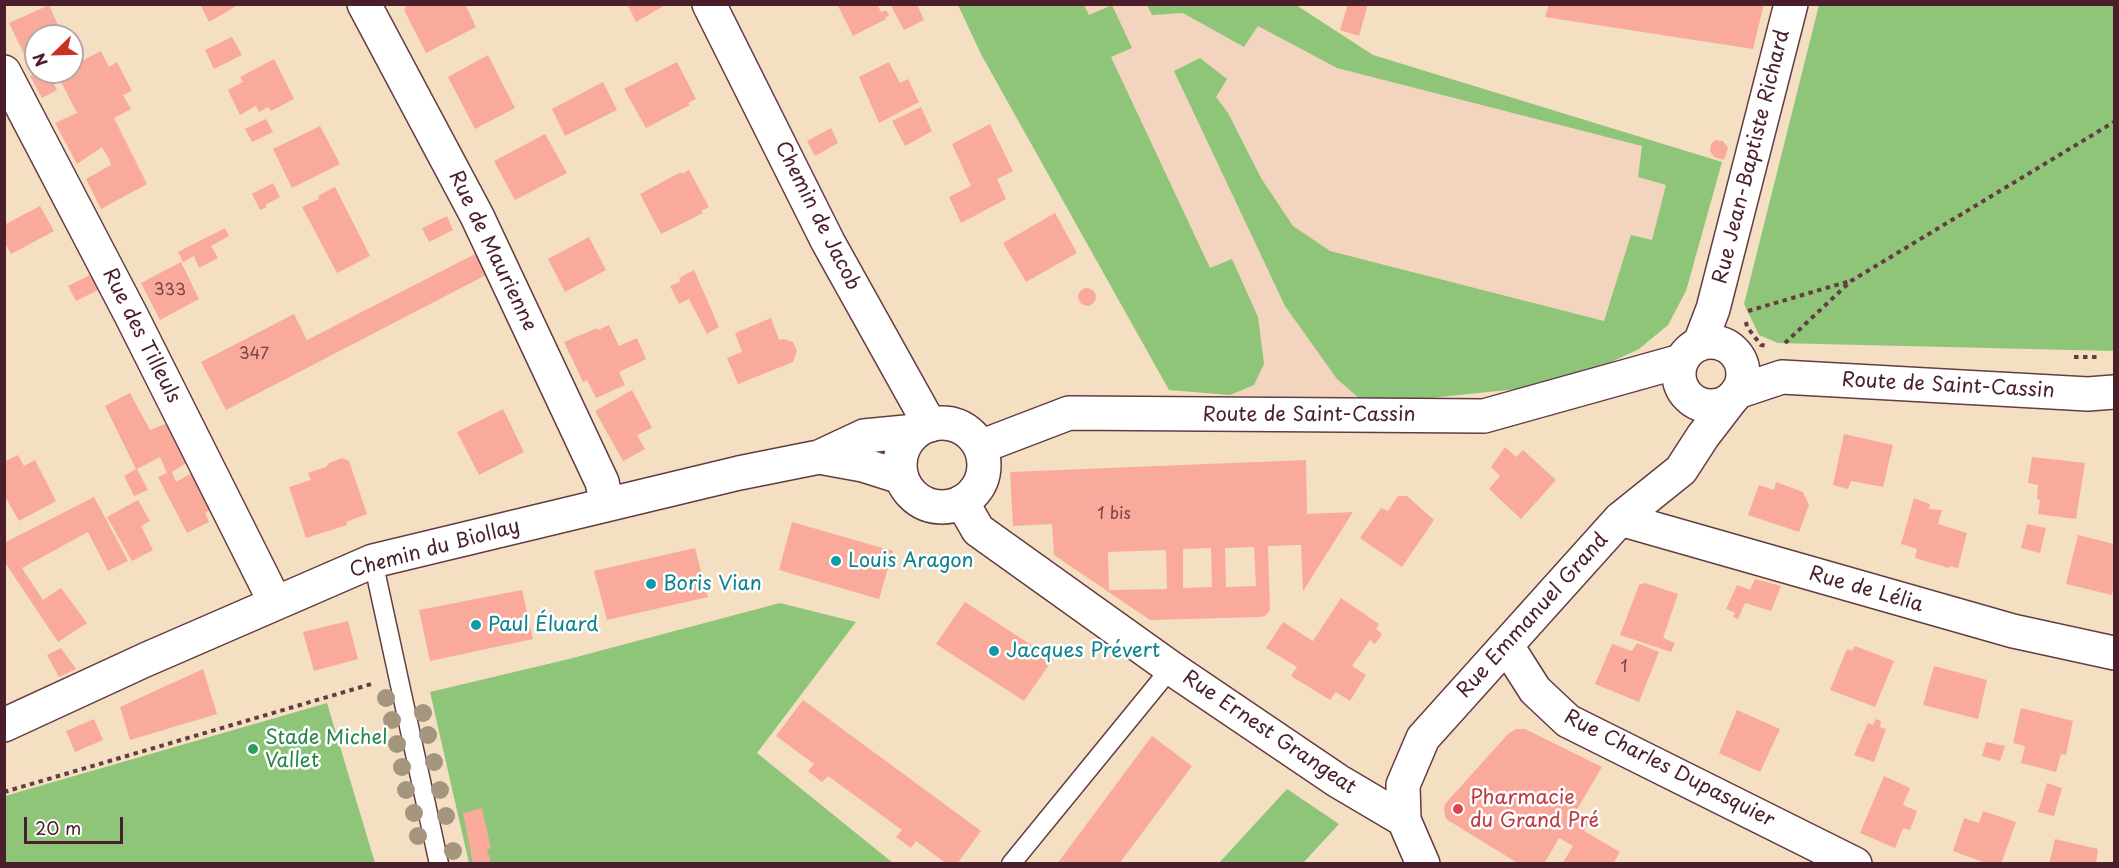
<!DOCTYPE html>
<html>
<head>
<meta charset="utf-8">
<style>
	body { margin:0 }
	#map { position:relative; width:2119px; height:868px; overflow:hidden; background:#f4dfc3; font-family:"Playpen Sans",sans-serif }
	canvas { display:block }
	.frame { position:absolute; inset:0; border:6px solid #4a1f2b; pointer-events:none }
	.north { position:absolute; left:24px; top:24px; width:60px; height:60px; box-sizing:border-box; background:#fff; border:2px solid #b7a5aa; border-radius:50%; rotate:247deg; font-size:16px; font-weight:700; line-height:24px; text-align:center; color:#4a1f2b }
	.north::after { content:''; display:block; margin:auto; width:21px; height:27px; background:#c8321e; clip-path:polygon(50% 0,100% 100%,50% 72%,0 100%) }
	.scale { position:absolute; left:24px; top:817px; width:99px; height:27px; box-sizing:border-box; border:3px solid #4a1f2b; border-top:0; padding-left:8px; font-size:18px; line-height:21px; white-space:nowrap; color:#4a1f2b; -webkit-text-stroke:4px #fff; paint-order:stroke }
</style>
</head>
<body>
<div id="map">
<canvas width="2119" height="868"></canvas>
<div class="frame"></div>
<div class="north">N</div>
<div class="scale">20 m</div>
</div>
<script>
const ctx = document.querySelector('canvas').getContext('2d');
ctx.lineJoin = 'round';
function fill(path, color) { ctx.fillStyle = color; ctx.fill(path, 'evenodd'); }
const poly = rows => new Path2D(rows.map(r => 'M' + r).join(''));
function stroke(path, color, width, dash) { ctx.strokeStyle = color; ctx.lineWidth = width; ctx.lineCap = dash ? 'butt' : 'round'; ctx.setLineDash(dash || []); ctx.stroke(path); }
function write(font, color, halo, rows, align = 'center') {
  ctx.font = font + ' "Playpen Sans",sans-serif'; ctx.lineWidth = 5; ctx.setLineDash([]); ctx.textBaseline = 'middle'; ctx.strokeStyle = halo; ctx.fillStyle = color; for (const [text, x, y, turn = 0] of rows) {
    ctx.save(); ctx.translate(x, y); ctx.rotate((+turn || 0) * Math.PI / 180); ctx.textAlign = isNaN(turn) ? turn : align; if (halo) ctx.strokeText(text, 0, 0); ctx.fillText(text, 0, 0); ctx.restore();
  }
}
const built = poly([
	[958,5,1296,5,1373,55,1722,162,1686,291,1668,325,1639,349,1411,400,1267,398,1169,390,982,56]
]);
const green = poly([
	[958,5,1084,5,1089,15,1112,5,1132,48,1111,57,1210,268,1232,259,1258,317,1264,364,1254,385,1230,395,1169,390,982,56],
	[1147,5,1296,5,1373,55,1722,162,1686,291,1668,325,1639,349,1592,371,1536,387,1411,400,1360,399,1337,379,1285,306,1174,71,1200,58,1227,79,1216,97,1228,113,1261,178,1293,226,1330,251,1604,321,1631,235,1652,240,1666,185,1638,177,1642,146,1337,68,1258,26,1244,47,1183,13,1152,15],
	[1819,5,2114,5,2114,351,1778,343,1759,335,1744,304],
	[780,603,856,622,757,753,893,863,469,863,430,692,569,659],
	[327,703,375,863,5,863,5,796],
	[1287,789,1339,824,1303,863,1219,863]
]);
const building = poly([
	[200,4,240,4,209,22],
	[404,4,465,4,476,27,426,53,404,10,406,8],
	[627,4,667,4,636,22],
	[837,4,877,4,881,12,886,10,889,16,885,17,886,19,853,36],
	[890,4,917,4,924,20,904,30],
	[1348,4,1368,4,1359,36,1340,30],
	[1549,4,1764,4,1753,49,1545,17],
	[49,5,63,36,36,36,36,61,29,64,9,23],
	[232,37,242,55,214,69,205,50],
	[101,51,109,67,117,62,132,91,123,95,131,109,114,118,147,184,101,209,86,179,111,165,109,159,102,147,77,164,55,123,77,113,57,74,72,72,72,66],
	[488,55,515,108,475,129,448,77],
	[274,59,294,99,271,111,268,107,259,112,256,106,240,115,228,90,243,82,240,77],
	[677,62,696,99,688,103,690,105,646,128,624,89],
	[889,62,900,83,908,79,919,102,879,123,859,77],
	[38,72,48,72,57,90,42,98,30,76],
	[603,82,617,110,565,136,552,109],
	[921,107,932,131,905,146,892,121],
	[266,119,273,132,252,142,245,129],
	[990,124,1013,171,997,179,1006,199,961,223,949,197,971,186,952,144],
	[320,126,340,164,292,188,273,149],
	[831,128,838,143,815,156,807,141],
	[545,134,567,173,515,200,494,161],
	[1715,140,1723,141,1728,148,1724,160,1714,157,1710,151,1711,144],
	[689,170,709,207,701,211,703,213,661,234,640,194,681,172,682,174],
	[273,183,280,197,265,205,267,207,260,210,252,194],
	[335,187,370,256,337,273,302,207,319,199,318,196],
	[40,206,54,231,11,254,4,241,4,225],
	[1055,213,1077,253,1026,282,1003,243],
	[447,216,453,230,429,242,422,228],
	[225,228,229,236,211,246,218,258,199,268,194,256,183,262,178,252],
	[589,237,606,270,565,292,548,259],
	[475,254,486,275,226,410,201,362,294,314,307,340],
	[181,262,199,299,160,320,141,283],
	[694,270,719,327,707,334,689,299,679,304,670,286,681,281,679,278],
	[90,275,98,290,76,301,68,286],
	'1078 297a9 9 0 1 1 18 0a9 9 0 1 1-18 0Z',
	[771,318,779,340,783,339,793,342,797,351,793,362,738,384,727,358,742,352,735,333],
	[609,325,619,346,637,338,646,359,619,372,625,385,596,398,587,380,583,382,564,342,597,328,598,330],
	[632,390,652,428,637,435,645,449,623,461,595,411],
	[130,393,150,430,173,421,191,460,172,472,176,482,197,470,215,507,205,513,209,522,187,533,158,477,167,473,160,457,137,469,148,490,134,496,124,476,136,469,105,406],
	[503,409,524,452,479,475,457,432],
	[1844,434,1893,445,1883,487,1851,481,1848,489,1833,485],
	[1505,447,1516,457,1523,450,1556,480,1521,519,1489,489,1500,476,1491,467],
	[18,455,24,466,35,460,56,501,19,521,4,495,4,462],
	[2032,457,2085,463,2076,519,2038,514,2040,500,2037,499,2038,485,2028,483],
	[342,458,349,461,367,514,346,522,347,525,306,538,289,487,311,480,308,473,326,467,329,463],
	[1306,460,1307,514,1353,512,1303,591,1301,545,1268,546,1270,610,1265,616,1261,617,1150,620,1054,555,1052,524,1013,526,1010,472],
	[1254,547,1256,586,1226,587,1225,548],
	[1211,548,1212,587,1183,588,1183,549],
	[1166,550,1167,589,1109,590,1108,552],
	[1776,482,1803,492,1809,505,1799,532,1748,515,1759,485,1774,490],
	[1398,496,1407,496,1434,520,1402,567,1360,538,1381,508,1388,511],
	[94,497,128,561,108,571,88,532,22,568,43,600,61,588,87,623,58,642,4,561,4,543],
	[1914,498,1930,504,1929,509,1942,510,1938,524,1967,533,1958,568,1950,566,1949,568,1915,558,1917,549,1901,544],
	[138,500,150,521,141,526,153,550,132,561,107,517],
	[792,522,893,551,879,599,779,570],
	[2027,524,2046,528,2040,553,2021,548],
	[2078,535,2114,544,2114,583,2112,595,2066,584],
	[695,548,708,597,607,620,594,571],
	[1755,579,1781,586,1771,611,1745,603,1738,619,1733,617,1735,613,1726,609,1737,585,1750,590],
	[1645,583,1678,594,1663,638,1675,643,1671,652,1620,635,1639,585],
	[522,590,533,639,430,661,419,610],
	[1341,598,1379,624,1376,629,1382,634,1375,644,1370,640,1352,666,1366,675,1350,701,1336,692,1330,700,1291,676,1297,667,1266,648,1283,622,1313,641],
	[965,602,1053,659,1024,701,936,644],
	[348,621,358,659,314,671,303,632],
	[1637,643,1659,652,1639,702,1595,684,1612,644,1632,651],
	[1855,646,1894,661,1875,707,1830,690,1847,649,1852,651],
	[61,648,76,669,59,677,47,655],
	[1934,666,1987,680,1978,719,1923,705],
	[203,669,217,714,130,740,120,707],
	[803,700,981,831,957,864,947,864,916,841,911,848,896,837,902,830,828,776,822,782,808,771,814,764,776,736],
	[2021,708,2073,721,2066,755,2061,754,2056,772,2021,763,2025,746,2013,743],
	[1737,710,1780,729,1760,772,1719,753],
	[94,719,103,740,75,752,66,731],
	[1876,719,1881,721,1880,727,1886,729,1874,762,1854,755,1868,723,1873,725],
	[1516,729,1525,729,1602,767,1576,811,1590,819,1584,831,1620,852,1613,864,1562,864,1573,846,1559,838,1544,864,1519,864,1446,819,1444,811,1445,804,1508,734],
	[1152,736,1192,766,1119,864,1057,864],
	[1986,742,2005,746,2000,761,1982,756],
	[1884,776,1910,788,1903,805,1917,811,1910,830,1903,828,1895,848,1860,833],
	[2047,783,2062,788,2054,816,2038,812],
	[482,808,491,849,487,849,491,864,473,864,463,813],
	[1983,811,2016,822,2001,864,1988,864,1953,851,1964,818,1979,823],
	[2055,839,2098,849,2096,864,2049,864]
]);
const path = poly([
	[1748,311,1850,281],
	[1746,322,1747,327,1761,345,1767,346],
	[1785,343,1851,281,2114,122],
	[2074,357,2097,357],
	[4,792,375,683]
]);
const lane = poly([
	[373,561,439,864],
	[1011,864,1171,668]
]);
const street = poly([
	[364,4,477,216,602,482,607,504],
	[709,4,828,242,930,425],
	[4,72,131,315,275,602],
	[962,502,978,530,1171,668,1338,781,1404,820,1423,864],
	[1620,519,2013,631,2114,653],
	[1507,646,1535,690,1568,721,1855,864],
	[1404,820,1403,785,1423,738,1620,519,1681,470,1703,436,1733,397]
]);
const secondary = poly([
	'1679 374a32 32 0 1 1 64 0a32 32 0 1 1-64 0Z',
	[1700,343,1713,309,1791,4],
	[1737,392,1782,377,2088,394,2114,392],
	'900 465a42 42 0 1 1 84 0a42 42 0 1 1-84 0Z',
	[980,447,1069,413,1484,416,1681,361],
	[819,457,863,465,901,477],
	[4,725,145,660,373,561,739,473,819,457,864,436,916,431]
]);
const trees = [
	[386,698],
	[423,713],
	[392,720],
	[428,735],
	[397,744],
	[434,762],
	[402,767],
	[406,790],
	[440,790],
	[414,813],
	[446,816],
	[418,836],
	[453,851]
];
const markers = [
	[836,561,6,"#0f9aa8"],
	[651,584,6,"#0f9aa8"],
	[476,625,6,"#0f9aa8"],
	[994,651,6,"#0f9aa8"],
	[253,749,6,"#2e9e5b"],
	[1458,809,6,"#e0444e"]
];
const numberNames = [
	["333",170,291],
	["347",254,355],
	["1 bis",1114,515],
	["1",1624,668]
];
const streetNames = [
	["Rue Jean-Baptiste Richard",1752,157,-76],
	["Chemin de Jacob",817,216,63],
	["Rue de Maurienne",492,251,64],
	["Rue des Tilleuls",141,336,63],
	["Route de Saint-Cassin",1948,386,3],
	["Route de Saint-Cassin",1309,415],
	["Chemin du Biollay",435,549,-15],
	["Rue de Lélia",1866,590,16],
	["Rue Emmanuel Grand",1533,616,-48],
	["Rue Ernest Grangeat",1269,733,34],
	["Rue Charles Dupasquier",1669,769,27]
];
const cultureNames = [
	["Louis Aragon",848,561],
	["Boris Vian",663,584],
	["Paul Éluard",488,625],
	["Jacques Prévert",1006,651]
];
const leisureNames = [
	["Stade Michel",265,738],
	["Vallet",265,761]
];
const healthNames = [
	["Pharmacie",1470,798],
	["du Grand Pré",1470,821]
];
fill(built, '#f3d4bf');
fill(green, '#8fc578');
fill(building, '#faaa9a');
stroke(lane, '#643c42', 21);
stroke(street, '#643c42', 36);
stroke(secondary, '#643c42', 36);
stroke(path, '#643c42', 4, [4.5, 4.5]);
stroke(lane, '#fff', 18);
stroke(street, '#fff', 33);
stroke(secondary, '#fff', 33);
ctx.fillStyle = '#a4957e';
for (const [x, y] of trees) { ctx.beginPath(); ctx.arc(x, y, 9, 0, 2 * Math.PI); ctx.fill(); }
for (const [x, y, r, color] of markers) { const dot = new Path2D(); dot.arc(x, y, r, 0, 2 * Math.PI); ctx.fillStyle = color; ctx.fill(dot); stroke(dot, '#fff', 2); }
write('16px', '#764247', null, numberNames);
write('20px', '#4a1f2b', '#fff', streetNames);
write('20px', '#0d838f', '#fff', cultureNames, 'left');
write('20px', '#27864d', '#fff', leisureNames, 'left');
write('20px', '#be3a42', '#fff', healthNames, 'left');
</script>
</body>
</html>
